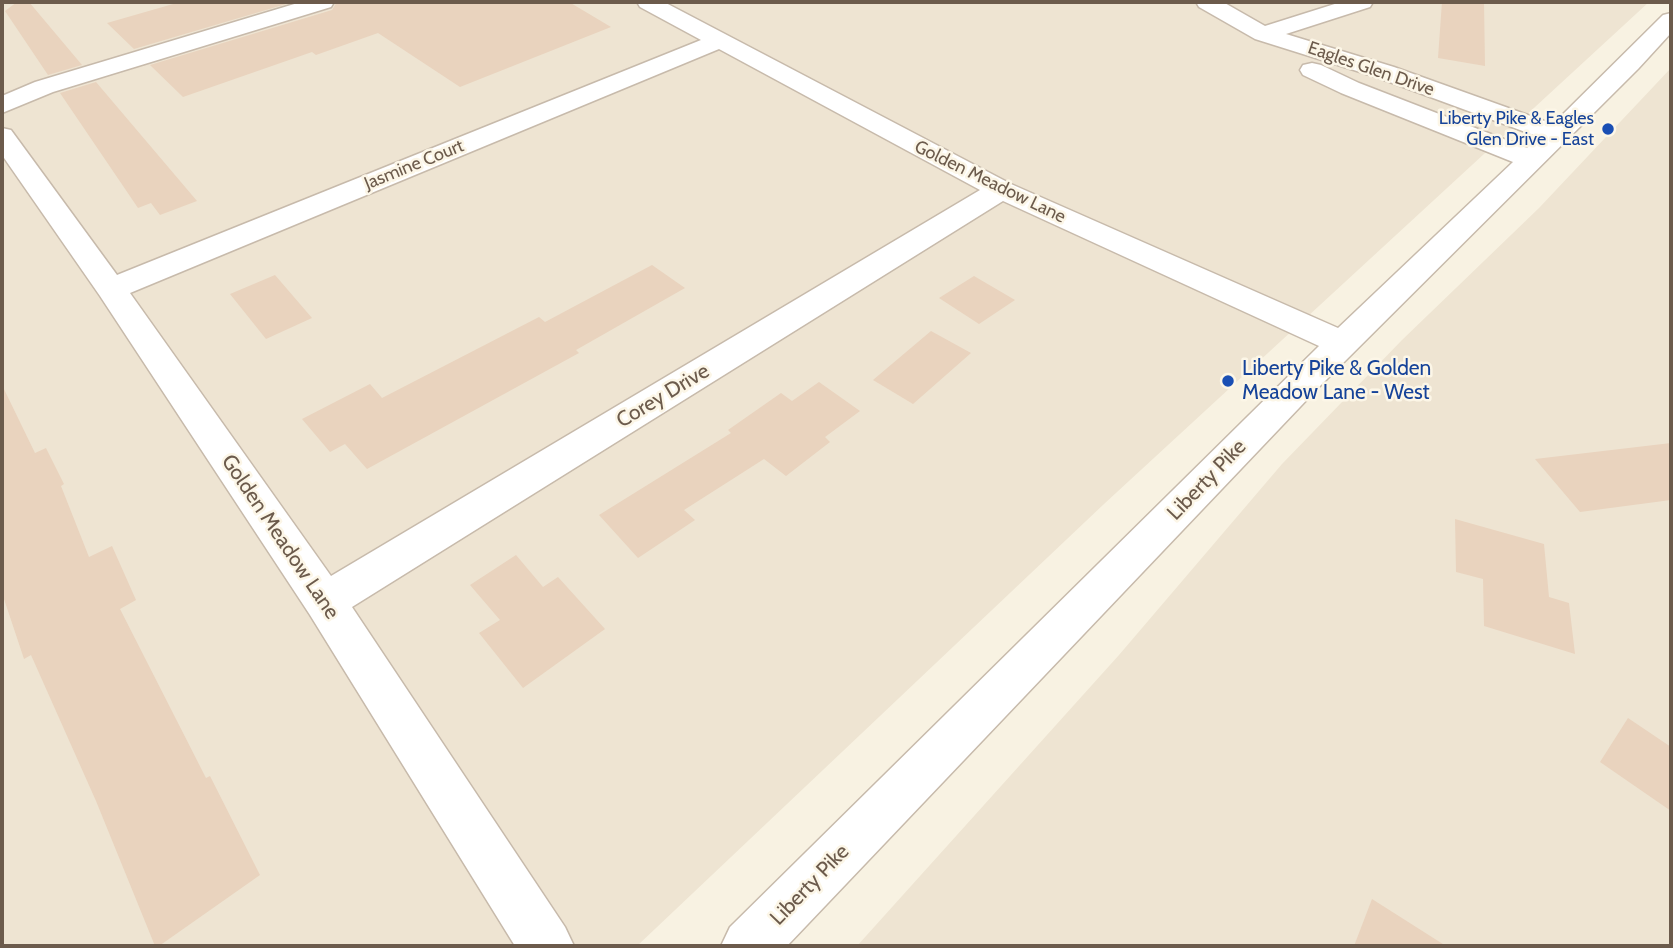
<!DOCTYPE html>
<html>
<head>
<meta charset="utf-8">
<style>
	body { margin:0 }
	#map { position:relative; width:1673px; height:948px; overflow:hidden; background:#f8f2e2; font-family:Cabin,sans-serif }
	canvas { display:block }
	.frame { position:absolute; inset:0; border:4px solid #6c5b4c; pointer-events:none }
</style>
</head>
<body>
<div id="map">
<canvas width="1673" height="948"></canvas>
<div class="frame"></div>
</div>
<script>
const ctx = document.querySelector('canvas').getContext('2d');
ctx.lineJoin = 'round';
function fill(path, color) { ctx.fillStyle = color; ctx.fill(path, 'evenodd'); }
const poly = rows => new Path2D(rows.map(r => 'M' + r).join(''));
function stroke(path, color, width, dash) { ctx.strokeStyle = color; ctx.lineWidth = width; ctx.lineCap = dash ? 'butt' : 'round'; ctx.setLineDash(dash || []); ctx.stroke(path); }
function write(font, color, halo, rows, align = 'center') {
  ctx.font = font + ' Cabin,sans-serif'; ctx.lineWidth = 5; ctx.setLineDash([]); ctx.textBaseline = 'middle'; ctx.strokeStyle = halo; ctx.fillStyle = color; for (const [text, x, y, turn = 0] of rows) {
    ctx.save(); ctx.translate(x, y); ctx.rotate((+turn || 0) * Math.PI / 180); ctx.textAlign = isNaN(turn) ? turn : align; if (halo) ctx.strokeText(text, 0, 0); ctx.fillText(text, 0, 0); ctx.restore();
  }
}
const residential = poly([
	[2,2,1649,2,1104,504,637,946,2,946],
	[1671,68,1671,946,857,946,1119,655,1282,464,1402,340,1539,208]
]);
const building = poly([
	[17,2,29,2,82,65,48,75,5,11],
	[180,2,293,2,134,49,107,23],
	[337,2,569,2,611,27,460,87,378,33,316,55,312,52,183,97,150,65,332,10],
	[1442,2,1484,2,1485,66,1438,58],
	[96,82,197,201,160,215,151,203,138,208,60,93],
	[652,265,685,288,576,350,579,353,367,469,345,444,330,452,302,419,370,384,382,398,539,317,545,322],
	[275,275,312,318,266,339,230,294],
	[974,276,1015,300,979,324,939,298],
	[931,331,971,353,913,404,873,380],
	[819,382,860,411,825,437,830,442,786,476,764,459,684,510,695,520,638,558,599,515,731,433,728,430,781,393,792,401],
	[2,385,35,453,46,448,64,484,61,486,89,557,112,546,136,600,120,609,206,778,210,776,260,875,159,946,155,946,96,801,31,655,24,659,2,593],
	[1671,443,1671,500,1580,512,1535,459],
	[1455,519,1544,544,1549,597,1569,603,1575,654,1484,626,1483,579,1456,572],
	[516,555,543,587,558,577,605,629,523,688,479,633,500,620,470,585],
	[1628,718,1671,747,1671,811,1600,762],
	[1372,899,1446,946,1354,946]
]);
const minor = poly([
	[301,2,334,2,331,7,53,92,2,113,2,96,35,82,301,2],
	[637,2,664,2,1011,184,1338,328,1513,162,1341,93,1303,75,1300,70,1303,65,1312,63,1321,65,1359,83,1527,148,1539,137,1376,77,1255,39,1199,7,1196,2,1223,2,1265,26,1341,2,1373,2,1370,7,1286,34,1394,67,1553,124,1663,15,1671,13,1671,33,1638,69,1319,387,787,946,721,946,730,927,1319,346,1003,201,352,607,565,927,574,946,515,946,310,615,100,296,2,155,2,128,11,130,117,275,701,40,640,7,637,2],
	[719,49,980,190,331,576,130,293,719,49]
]);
const markers = [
	[1608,129,7,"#1a4fb4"],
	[1228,381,7,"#1a4fb4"]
];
const farStreetnames = [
	["Eagles Glen Drive",1371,69,19],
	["Jasmine Court",414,165,-22],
	["Golden Meadow Lane",990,182,26]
];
const farTransitnames = [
	["Liberty Pike & Eagles",1594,119],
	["Glen Drive - East",1594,140]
];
const transitNames = [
	["Liberty Pike & Golden",1242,369],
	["Meadow Lane - West",1242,393]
];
const streetNames = [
	["Corey Drive",663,396,-31],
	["Liberty Pike",1207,480,-46],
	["Golden Meadow Lane",280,537,56],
	["Liberty Pike",810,885,-46]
];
fill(residential, '#eee4d2');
fill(building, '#e9d3be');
stroke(minor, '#c7baab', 3);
fill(minor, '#fff');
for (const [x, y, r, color] of markers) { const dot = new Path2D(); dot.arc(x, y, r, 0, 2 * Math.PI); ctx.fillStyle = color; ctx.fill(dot); stroke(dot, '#fcf6e7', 2.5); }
write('18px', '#6c5b4c', '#fcf6e7', farStreetnames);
write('18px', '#164399', '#fcf6e7', farTransitnames, 'right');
write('21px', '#164399', '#fcf6e7', transitNames, 'left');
write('21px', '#6c5b4c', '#fcf6e7', streetNames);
</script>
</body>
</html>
